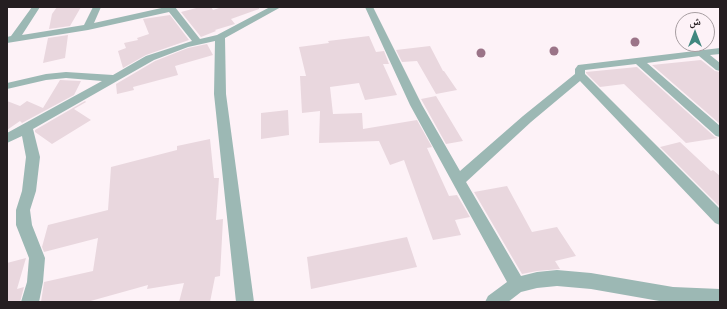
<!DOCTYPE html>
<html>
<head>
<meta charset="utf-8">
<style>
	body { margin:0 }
	#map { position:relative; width:727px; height:309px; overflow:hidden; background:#fdf2f7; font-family:"Titillium Web","Noto Naskh Arabic",sans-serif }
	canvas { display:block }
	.frame { position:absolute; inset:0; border:8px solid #251e21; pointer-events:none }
	.north { position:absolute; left:675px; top:12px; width:40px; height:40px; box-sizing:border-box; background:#fdf2f7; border:1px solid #a79da1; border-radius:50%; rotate:0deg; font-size:11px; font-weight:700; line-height:16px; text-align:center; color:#251e21 }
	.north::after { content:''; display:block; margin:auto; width:14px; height:18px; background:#40877f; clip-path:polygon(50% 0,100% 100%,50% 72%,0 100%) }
</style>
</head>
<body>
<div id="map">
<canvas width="727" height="309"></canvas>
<div class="frame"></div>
<div class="north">ش</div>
</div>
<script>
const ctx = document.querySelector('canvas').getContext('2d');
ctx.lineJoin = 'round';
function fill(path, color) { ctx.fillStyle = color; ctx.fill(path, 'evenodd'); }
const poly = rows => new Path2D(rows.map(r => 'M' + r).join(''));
const building = poly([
	[57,7,81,7,70,26,49,29,52,14],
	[200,7,211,7,213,10,222,7,259,7,259,9,231,19,235,24,215,30,216,31,201,37,181,12],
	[170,15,189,40,146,55,123,68,118,51,126,48,124,43,138,40,137,38,149,34,143,19],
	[68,35,65,58,43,63,48,38],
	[369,36,376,52,384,51,389,64,383,64,397,95,365,100,359,83,330,87,333,114,362,113,363,129,417,120,432,147,427,148,449,196,457,195,470,217,455,220,461,235,433,240,404,160,390,165,379,141,319,143,320,111,302,113,300,76,306,76,299,47,329,43,328,41],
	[207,44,213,55,175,66,178,75,133,87,134,90,117,94,116,84,155,61,188,48],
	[430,46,443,71,444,71,457,90,436,94,417,61,402,62,396,50],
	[701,60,715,71,720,72,720,124,652,65],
	[637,67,715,137,718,138,686,143,624,84,600,87,586,73,586,72],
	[60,80,81,81,74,95,22,123,20,121,7,130,7,101,20,106,27,101,43,108],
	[436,96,463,141,446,144,421,99],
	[85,101,86,102,74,109,91,120,52,144,35,132,35,130],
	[288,110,289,135,261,139,261,113],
	[210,139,214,178,219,178,216,220,223,219,220,276,215,277,210,302,179,302,184,283,147,289,148,285,87,302,41,302,44,282,93,271,98,238,44,252,42,247,48,225,108,210,111,167,177,150,177,146],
	[680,142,711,171,713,170,720,176,720,207,660,147],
	[507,186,532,232,557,227,576,256,555,261,560,269,537,271,522,274,474,192],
	[407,237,417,267,311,289,307,257],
	[26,258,17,289,24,287,20,302,7,302,7,263]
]);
const street = poly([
	[32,7,40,7,22,35,84,25,93,7,101,7,94,23,166,7,175,7,200,39,217,35,270,7,281,7,225,38,226,94,254,302,236,302,214,94,215,41,188,47,154,60,33,129,40,157,36,191,30,210,32,225,45,258,43,282,39,302,21,302,27,282,29,258,16,225,16,210,22,191,26,157,22,136,7,143,7,133,102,81,66,78,46,80,7,89,7,83,46,74,66,72,113,75,146,56,192,41,169,12,88,30,7,43,7,37,11,36,32,7],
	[365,7,373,7,422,105,460,171,523,116,575,74,575,69,578,65,720,48,720,54,710,55,720,63,720,71,716,70,699,56,647,63,720,126,720,137,716,136,636,64,585,70,585,74,720,209,720,225,715,223,580,81,531,122,466,182,521,276,537,272,557,270,591,273,673,287,720,289,720,302,665,302,591,289,557,286,537,288,521,292,508,302,485,302,488,296,507,282,410,105,365,7]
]);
const trees = [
	[635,42],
	[554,51],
	[481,53]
];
fill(building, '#e9d7de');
fill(street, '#9cb8b4');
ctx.fillStyle = '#9b7488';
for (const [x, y] of trees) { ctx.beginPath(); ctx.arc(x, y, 4.5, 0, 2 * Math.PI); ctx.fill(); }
</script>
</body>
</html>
